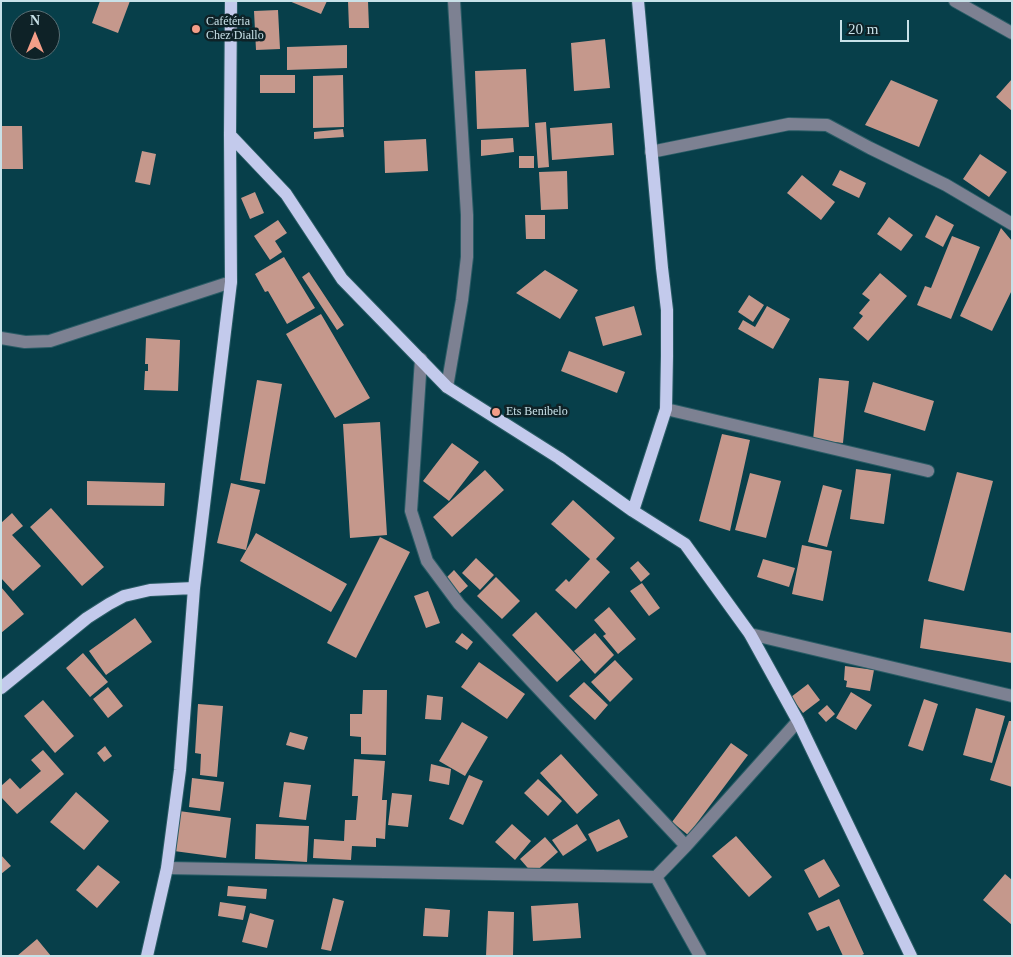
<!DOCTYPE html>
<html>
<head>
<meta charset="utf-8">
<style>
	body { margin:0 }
	#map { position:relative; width:1013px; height:957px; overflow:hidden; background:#073f4a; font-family:Georgia,serif }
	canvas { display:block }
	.frame { position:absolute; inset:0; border:2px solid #c8e1e8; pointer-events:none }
	.north { position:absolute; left:10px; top:10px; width:50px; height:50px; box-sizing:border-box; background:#0e2227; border:1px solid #586e74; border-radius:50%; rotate:0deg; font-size:14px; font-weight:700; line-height:20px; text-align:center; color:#c8e1e8 }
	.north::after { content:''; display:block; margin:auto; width:18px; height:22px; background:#f49e88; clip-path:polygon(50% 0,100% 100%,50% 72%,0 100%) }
	.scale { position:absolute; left:840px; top:20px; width:69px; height:22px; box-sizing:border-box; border:2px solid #c8e1e8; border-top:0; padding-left:6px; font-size:15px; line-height:18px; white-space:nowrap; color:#c8e1e8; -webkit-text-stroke:4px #0e2227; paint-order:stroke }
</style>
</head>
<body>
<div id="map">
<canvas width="1013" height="957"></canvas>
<div class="frame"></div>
<div class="north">N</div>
<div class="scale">20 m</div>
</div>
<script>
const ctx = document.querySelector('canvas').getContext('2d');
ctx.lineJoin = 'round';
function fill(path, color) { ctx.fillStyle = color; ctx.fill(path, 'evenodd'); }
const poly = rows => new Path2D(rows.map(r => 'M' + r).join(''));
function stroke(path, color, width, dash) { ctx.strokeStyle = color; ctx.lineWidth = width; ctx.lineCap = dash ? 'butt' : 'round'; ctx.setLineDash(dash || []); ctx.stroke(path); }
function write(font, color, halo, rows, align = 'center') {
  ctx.font = font + ' Georgia,serif'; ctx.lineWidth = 5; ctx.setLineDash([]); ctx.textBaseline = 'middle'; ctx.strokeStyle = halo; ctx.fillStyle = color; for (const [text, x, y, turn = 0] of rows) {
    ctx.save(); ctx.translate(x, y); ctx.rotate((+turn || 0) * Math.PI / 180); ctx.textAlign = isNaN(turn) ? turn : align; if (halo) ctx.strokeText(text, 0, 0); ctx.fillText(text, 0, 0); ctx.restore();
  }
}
const building = poly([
	[100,1,130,1,118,33,92,23],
	[289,1,327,1,321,14],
	[348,1,368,1,369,28,349,28],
	[278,10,280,49,256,50,254,11],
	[605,39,610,88,574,91,571,43],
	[347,45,347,68,287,70,287,47],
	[526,69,529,127,477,129,475,71],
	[260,75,295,75,295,93,260,93],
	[343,75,344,127,313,128,313,76],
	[1012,79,1012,111,996,97],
	[891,80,938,100,919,147,865,125],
	[546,122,549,167,538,168,535,123],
	[612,123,614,155,552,160,550,128],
	[1,126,22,126,23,169,1,169],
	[343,129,344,137,314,139,314,132],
	[513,138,514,152,481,156,481,140],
	[426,139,428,171,385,173,384,141],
	[142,151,156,154,150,185,135,182],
	[980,154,1007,172,989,197,963,179],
	[519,156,534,156,534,168,519,168],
	[840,170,866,183,859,198,832,185],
	[567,171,568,209,541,210,539,172],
	[802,175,835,202,821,220,787,193],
	[255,192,264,213,250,219,241,198],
	[525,215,545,215,545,239,526,239],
	[936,215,954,225,943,247,925,237],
	[889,217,913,235,901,251,877,234],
	[278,220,287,233,275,241,282,252,270,260,254,236],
	[1001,228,1012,241,1012,290,992,331,960,316],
	[952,236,980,247,951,319,917,305,925,286,931,288],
	[284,257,315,308,287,324,268,291,265,292,255,274],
	[545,270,578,290,560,319,516,293],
	[309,272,344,325,337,330,302,277],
	[880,273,907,296,868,341,853,328,863,316,859,313,870,300,862,294],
	[749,295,764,305,753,322,738,312],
	[634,306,642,335,603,346,595,317],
	[767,306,790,319,773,349,738,329,743,320,755,327],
	[321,314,370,398,335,418,286,334],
	[146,338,180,340,178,391,144,390,145,371,148,371,148,364,145,364],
	[569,351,625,372,617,393,561,371],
	[819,378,849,381,843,443,813,440],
	[257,380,282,384,265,484,240,480],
	[873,382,934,401,925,431,864,412],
	[380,422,387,535,350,538,343,424],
	[722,434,750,440,730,531,699,521],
	[452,443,479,462,449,501,423,481],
	[856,469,891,474,884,524,850,519],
	[485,470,504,490,452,537,433,517],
	[957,472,993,481,964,591,928,581],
	[750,473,781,481,766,538,735,530],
	[87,481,165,483,164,506,87,505],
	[231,483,260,490,246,550,217,543],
	[823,485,842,490,827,547,808,542],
	[573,500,615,538,596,559,610,572,576,609,555,590,566,579,569,582,590,559,551,524],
	[51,508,104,567,82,586,30,527],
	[12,513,23,526,12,535,41,566,13,591,1,578,1,523],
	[256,533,347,584,331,612,240,561],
	[380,537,410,552,356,658,327,643],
	[802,545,832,551,823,601,792,594],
	[476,558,494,575,480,590,462,573],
	[763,559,795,568,789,587,757,577],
	[638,561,650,574,641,582,630,568],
	[454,570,468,586,458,595,449,584,451,582,447,577],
	[496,577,520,601,502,619,477,596],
	[642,583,660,608,649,616,630,591],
	[1,587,24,614,1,633],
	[428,591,440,623,426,628,414,596],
	[609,607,636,639,618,654,603,636,606,634,594,620],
	[536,612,581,660,557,682,512,635],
	[135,618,152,642,106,675,89,651],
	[924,619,1012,633,1012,663,920,648],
	[462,633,473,642,467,650,455,642],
	[595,633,614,655,595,674,574,651],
	[83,653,108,682,90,697,66,668],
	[615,660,633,679,610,702,591,682],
	[479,662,525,694,507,719,461,687],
	[845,666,874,670,870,691,846,687,847,681,844,680],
	[584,682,608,705,595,720,569,696],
	[808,684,820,700,803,713,791,697],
	[108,687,123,706,108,718,93,699],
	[363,690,387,690,386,755,361,754,361,737,350,736,350,714,362,714],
	[851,692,872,705,856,730,836,718],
	[427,695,443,697,441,720,425,719],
	[924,699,938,704,923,751,908,746],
	[43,700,74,736,55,753,24,716],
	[198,704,223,706,217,777,200,775,201,754,195,753],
	[827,705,835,714,826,722,818,713],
	[976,708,1005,716,992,763,963,755],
	[1009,721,1012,721,1012,787,990,780],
	[462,722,488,737,465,776,439,761],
	[290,732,308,737,304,750,286,745],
	[731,743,748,755,688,835,672,822],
	[105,746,112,756,104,762,97,753],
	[43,750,64,774,17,814,1,797,1,786,10,778,20,789,41,771,31,760],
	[561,754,598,795,577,814,540,773],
	[354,759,385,761,382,800,387,800,385,839,376,838,376,847,352,846,351,860,313,858,314,839,344,841,345,820,356,820,358,796,352,796],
	[431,764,451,769,449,785,429,781],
	[469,775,483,781,463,825,449,819],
	[192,778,224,782,220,811,189,807],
	[538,779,562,801,548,816,524,793],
	[284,782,311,785,306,820,279,817],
	[76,792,109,821,84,850,50,822],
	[392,793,412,795,408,827,388,825],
	[179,811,231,818,226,858,174,851],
	[619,819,628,837,597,852,588,834],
	[256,824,309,826,307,862,255,859],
	[512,824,531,841,515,860,495,842],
	[577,824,587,840,563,856,552,840],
	[736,836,772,877,749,897,712,856],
	[545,837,558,852,533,874,520,859],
	[1,855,11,866,1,874],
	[824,859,840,886,819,898,804,870],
	[98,865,120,882,97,908,76,890],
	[1005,874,1012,880,1012,925,983,900],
	[228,886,267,889,266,899,227,896],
	[333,898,344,901,331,951,321,949],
	[839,899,864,954,860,956,843,956,829,926,817,931,808,913],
	[220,902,246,906,243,920,218,916],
	[578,903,581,938,533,941,531,906],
	[425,908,450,910,448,937,423,936],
	[488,911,514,912,513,956,486,956],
	[250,913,274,920,267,948,242,942],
	[37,939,51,956,17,956]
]);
const minor = poly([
	[955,1,1012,33],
	[651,152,789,124,827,125,870,148,946,185,1012,224],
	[1,338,25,342,50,341,231,282],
	[421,359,411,511,427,561,459,604,686,846],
	[447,387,462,300,467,257,467,215,454,1],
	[666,409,928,471],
	[750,634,1012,696],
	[167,868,656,877,686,846,798,721],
	[656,877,700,956]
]);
const major = poly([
	[231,1,230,135,286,194,342,279,447,387,559,458,633,511,685,544,750,634,798,721,911,956],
	[633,511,666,409,667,356,667,310,662,268,638,1],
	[1,688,87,618,109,604,124,596,150,590,194,588],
	[147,956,167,868,180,770,194,588,231,282,230,135]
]);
const markers = [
	[196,29,5,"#f49e88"],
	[496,412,5,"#f49e88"]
];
const poiNames = [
	["Cafétéria",206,22],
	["Chez Diallo",206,36],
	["Ets Benibelo",506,412]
];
fill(building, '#c5988c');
stroke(minor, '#2a5c66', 14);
stroke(major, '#2a5c66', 14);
stroke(minor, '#7d8192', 12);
stroke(major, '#c3caec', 12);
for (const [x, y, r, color] of markers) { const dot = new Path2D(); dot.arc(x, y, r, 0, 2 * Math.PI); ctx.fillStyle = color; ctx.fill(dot); stroke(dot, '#0e2227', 2); }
write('12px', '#c8e1e8', '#0e2227', poiNames, 'left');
</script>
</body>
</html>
